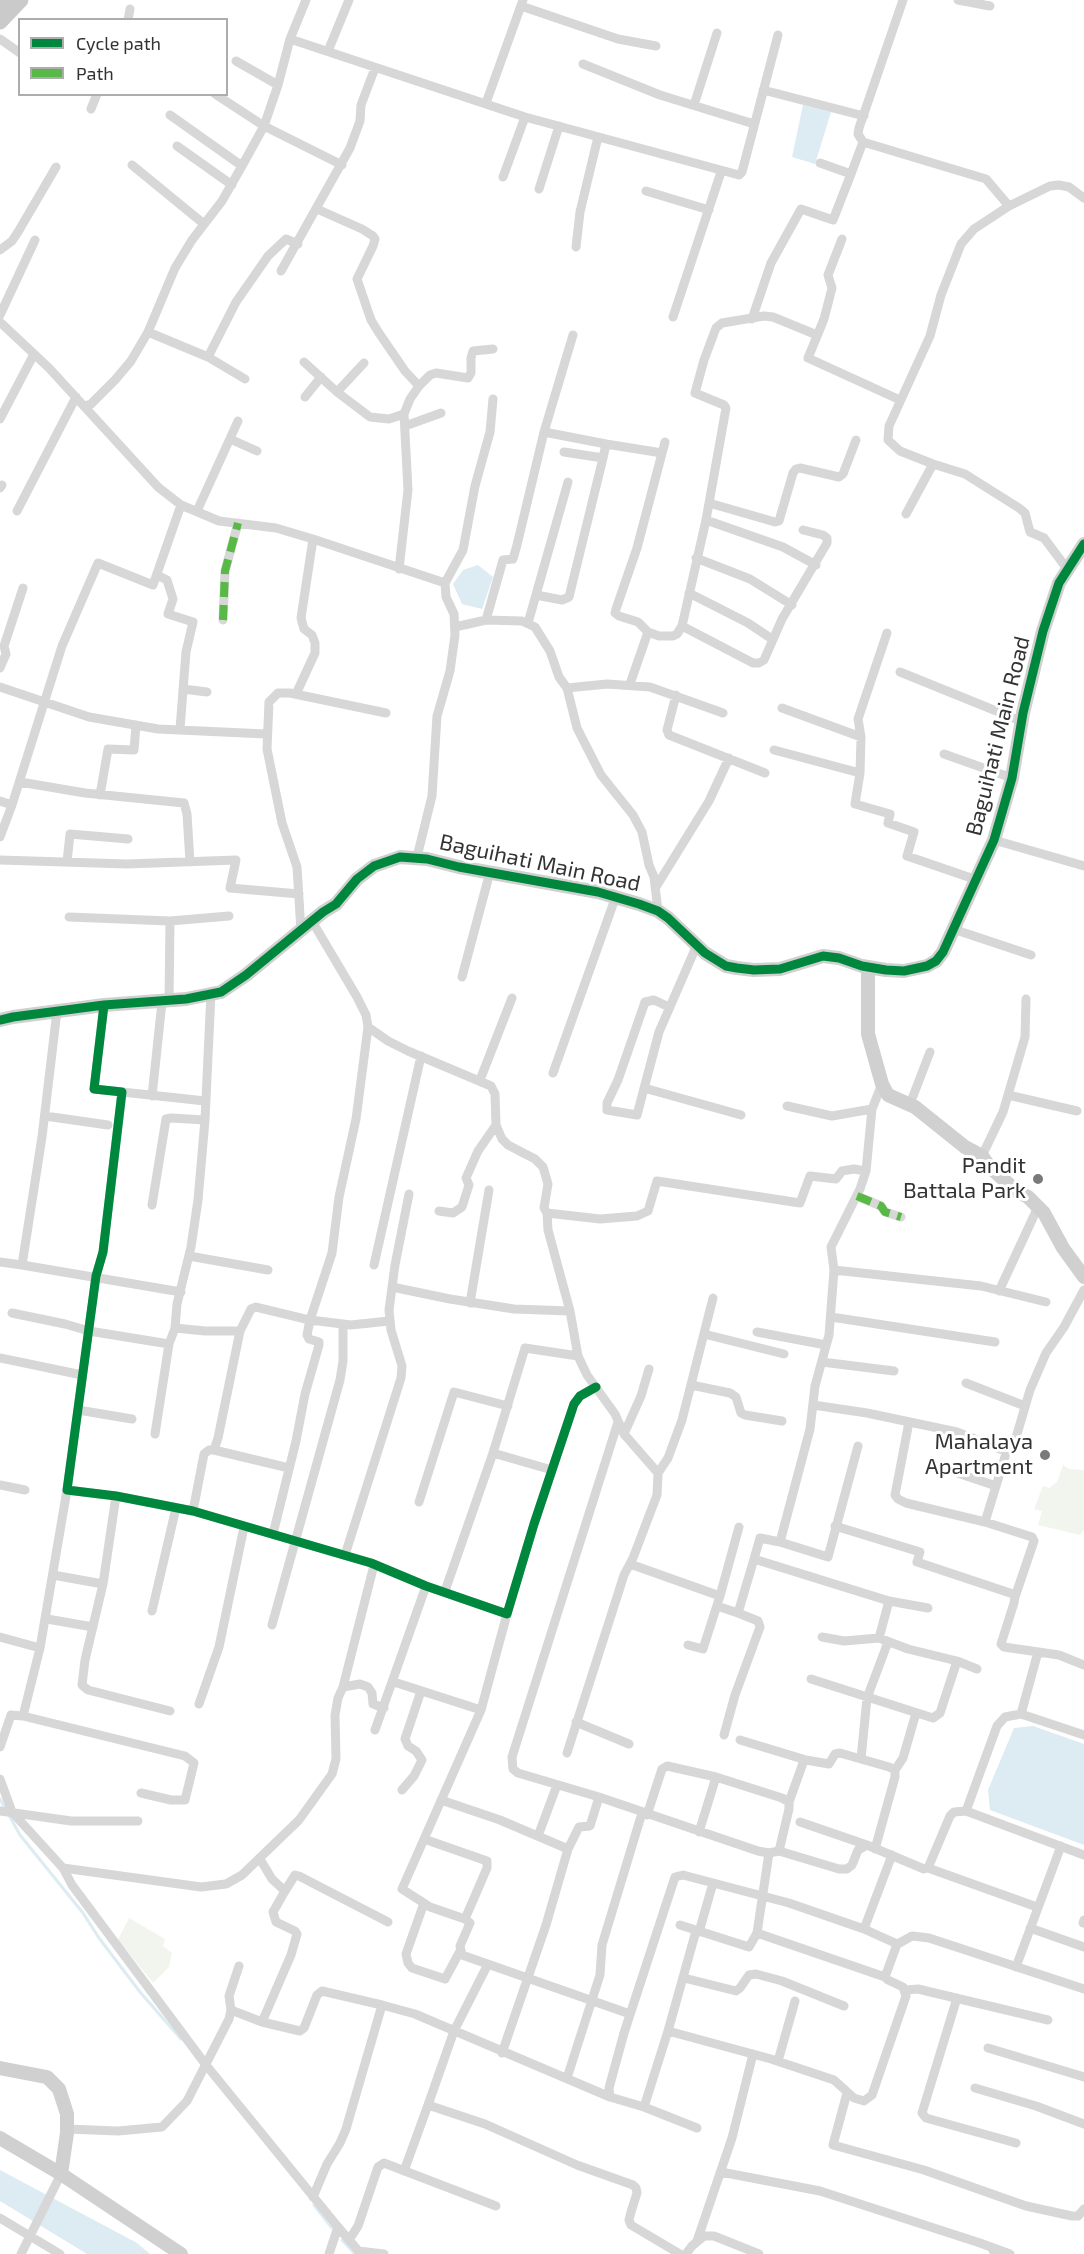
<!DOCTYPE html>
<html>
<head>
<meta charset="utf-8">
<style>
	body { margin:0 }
	#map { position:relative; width:1084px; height:2254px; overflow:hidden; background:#fff; font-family:"Exo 2",sans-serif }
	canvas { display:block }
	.legend { position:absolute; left:18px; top:18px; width:210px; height:78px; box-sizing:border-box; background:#fff; border:2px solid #adadad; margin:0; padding:8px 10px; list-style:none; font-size:18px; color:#333 }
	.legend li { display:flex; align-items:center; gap:12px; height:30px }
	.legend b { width:30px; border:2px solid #adadad }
</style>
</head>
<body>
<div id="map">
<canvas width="1084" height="2254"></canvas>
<ul class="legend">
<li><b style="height:8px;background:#00873e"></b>Cycle path</li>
<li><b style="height:8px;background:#58b947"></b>Path</li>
</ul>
</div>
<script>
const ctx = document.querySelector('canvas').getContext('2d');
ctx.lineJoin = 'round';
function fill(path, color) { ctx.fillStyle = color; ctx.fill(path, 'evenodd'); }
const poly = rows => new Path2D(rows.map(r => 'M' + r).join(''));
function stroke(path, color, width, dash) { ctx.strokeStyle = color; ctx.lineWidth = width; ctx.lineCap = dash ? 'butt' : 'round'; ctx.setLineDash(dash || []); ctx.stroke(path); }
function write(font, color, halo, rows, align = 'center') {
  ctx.font = font + ' "Exo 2",sans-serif'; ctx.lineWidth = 6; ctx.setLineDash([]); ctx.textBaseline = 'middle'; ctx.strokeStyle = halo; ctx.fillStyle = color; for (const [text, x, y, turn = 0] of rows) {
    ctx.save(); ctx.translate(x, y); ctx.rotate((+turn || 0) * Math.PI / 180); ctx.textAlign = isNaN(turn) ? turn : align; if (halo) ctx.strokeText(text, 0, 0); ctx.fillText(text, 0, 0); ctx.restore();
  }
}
const green = poly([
	[1063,1465,1069,1469,1084,1470,1084,1530,1080,1535,1038,1525,1042,1511,1034,1509,1043,1486,1049,1488,1057,1482],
	[129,1918,165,1939,163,1946,172,1953,169,1967,153,1983,118,1940]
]);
const water = poly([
	[803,105,831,112,815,164,792,157],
	[478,565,493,577,482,609,462,604,453,584,463,570],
	[1033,1726,1084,1744,1084,1845,990,1810,988,1790,1014,1728],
	[0,2170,137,2243,150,2254,87,2254,0,2201]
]);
const stream = poly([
	[0,1799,20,1835,83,1913,99,1938,140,1992,181,2039],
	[314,2205,332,2228],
	[342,2240,355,2254]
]);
const street = poly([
	[958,0,990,6],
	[521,6,618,39,656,46],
	[128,20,130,9],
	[0,39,20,53],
	[290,39,306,0],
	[328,51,349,0],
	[236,61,278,85],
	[583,64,660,95,754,124],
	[763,90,864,116],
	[215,94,264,126,342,165],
	[486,103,523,0],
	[694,105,717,33],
	[91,109,97,94],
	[170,115,242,166],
	[863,142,858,134,859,128,903,0],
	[177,146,232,185],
	[820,163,851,174,863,142,986,179,1009,206,1050,186,1059,185,1069,187,1084,198],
	[132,165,204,224],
	[503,177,525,117],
	[539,189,559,126],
	[646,191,709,210],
	[317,209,362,229,373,236,375,239,373,246,357,279,371,320,379,333,405,371,419,386],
	[842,239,828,275,832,288,824,319,808,358,900,400],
	[576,247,580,212,598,137],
	[0,250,12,241,18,232,56,167],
	[281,271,350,148,360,121,361,105,375,68],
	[0,315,35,240],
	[673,317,721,172],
	[752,319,771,263,801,209,833,220,851,174],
	[0,322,49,368,158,487,181,505,219,521,276,528,313,539,445,583,446,597,454,614,455,635,450,671,437,716,432,796,417,857],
	[148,332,208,357,245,379],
	[208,357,236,302,268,256,286,239,298,244],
	[304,362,337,392],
	[364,363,337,392,370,417,389,419,404,414],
	[305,397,321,377],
	[85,406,91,404,115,380,131,361,148,332,175,268,192,240,222,201,242,166,264,126,278,85,290,39,525,117,739,175,742,172,778,35],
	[0,419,34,354],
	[405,426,441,413],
	[544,432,606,444],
	[230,439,257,451],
	[603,458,606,444,662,453],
	[933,464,965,474,1019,508,1025,513,1030,532,1044,538,1068,570],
	[0,488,2,485],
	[709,503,775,522,779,521,793,473,796,469,800,468,839,477,843,474,856,440],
	[17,511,76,397],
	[197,511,238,421],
	[906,514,933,464,900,451,888,440,889,426,930,336,941,295,961,244,974,229,1009,206],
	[706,520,783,547,816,565],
	[696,558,750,579,792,605],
	[399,569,408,490,404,414,410,399,419,386,430,375,436,373,468,378,471,373,471,358,473,351,493,349],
	[157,575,167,580,173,599,168,614,193,622,186,652,180,729],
	[445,583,463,550,475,486,490,432,493,399],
	[689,593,748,623,772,639],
	[536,595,562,600,569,597,603,458,564,452],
	[223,620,225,571,238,523],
	[486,620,503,560,513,559,517,545,544,432,573,335],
	[528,623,568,482],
	[682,626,753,663,759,663,764,660,782,619,827,543,827,538,823,535,803,530],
	[455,627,486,620,522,621,535,627,550,651,559,677,567,688,577,728,601,775,633,815,642,832,649,865,654,877,658,911],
	[648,632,638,622,619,616,615,613,616,609,637,548,665,442],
	[887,633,858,719,861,737,860,773,855,804,890,814,888,823,914,832,907,856,977,880],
	[0,668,6,654,4,646,23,588],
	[900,672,1021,721],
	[630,684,648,632,659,636,673,636,677,634,682,626,706,520,726,408,724,405,695,393,704,360,716,328,722,323,764,316,773,317,817,335],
	[0,687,89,717,158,729,266,734],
	[567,688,607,684,650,687,723,713],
	[183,689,207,692],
	[296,694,315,653,315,643,312,635,304,629,301,618,313,539],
	[676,695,667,730,669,735,765,773],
	[782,708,861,737],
	[774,750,860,773],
	[944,754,1012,778],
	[20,782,85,793,184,803,187,814,190,862],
	[100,795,108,749,134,750,136,725],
	[0,801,12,805],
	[0,837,12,805,62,646,98,563,153,585,181,505],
	[994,840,1084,866],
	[0,860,127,864,236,860,230,888,299,894],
	[67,862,70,834,128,839],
	[656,887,709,801,729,758],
	[69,917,170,921,229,916],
	[312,921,357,997,366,1015,368,1027,388,1041,408,1051,491,1086,495,1094,496,1125,502,1139,508,1145,535,1159,543,1167,548,1184,544,1208,547,1213,548,1230,570,1311,578,1356,587,1375,615,1414,624,1434,658,1473],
	[953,929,1031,955],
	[301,931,297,867,282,823,267,749,269,702,278,693,290,693,386,713],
	[462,977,490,872],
	[211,993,205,1120,198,1200,191,1247,177,1304,175,1328,205,1331,240,1331,251,1309,256,1307,310,1320,332,1253,339,1197,356,1119,368,1027],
	[169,1001,170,921],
	[104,1005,94,1089,122,1092,103,1252,96,1276,67,1490,116,1496,193,1511,371,1563,426,1586,507,1614,534,1524,574,1404,580,1396,596,1387],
	[669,1007,654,1000,645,1002,618,1080,607,1103,607,1110,637,1115,659,1032,696,947],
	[553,1073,616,896],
	[480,1080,512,998],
	[644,1088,741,1115],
	[122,1092,205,1101],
	[1008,1095,1077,1111],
	[152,1096,162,1002],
	[910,1104,930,1052],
	[787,1106,832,1116,872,1109],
	[45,1116,108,1125],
	[982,1156,1003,1112,1025,1037,1026,999],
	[857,1196,881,1206,885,1212,901,1217],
	[152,1205,166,1119,171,1118,205,1120],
	[439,1211,453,1213,462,1207,469,1185,466,1178,478,1151,496,1125],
	[547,1213,600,1219,637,1216,648,1211,657,1181,800,1203,810,1176,836,1179,842,1171,854,1169,866,1171],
	[189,1256,268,1270],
	[0,1262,22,1265,42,1137,57,1011],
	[22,1265,181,1292],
	[374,1265,421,1056],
	[834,1270,831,1247,860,1189,866,1171,872,1109,882,1084],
	[392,1287,450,1299,514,1309,570,1311],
	[999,1291,1038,1207],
	[470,1303,489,1190],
	[12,1313,65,1324,89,1331,169,1344],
	[831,1317,995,1342],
	[757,1332,826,1345],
	[704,1334,784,1354],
	[0,1358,82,1375],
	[822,1362,894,1371],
	[966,1383,1025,1406],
	[691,1385,730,1393,736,1397,741,1413,745,1415,782,1421],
	[813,1405,867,1413,957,1432,1000,1449,1007,1450,1015,1441,1030,1390,1046,1353,1064,1327,1084,1290],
	[78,1410,132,1419],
	[618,1422,512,1757,513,1769,518,1773,599,1797,758,1851,769,1853,779,1851,839,1869,847,1869,852,1865,858,1850,867,1845,924,1869,928,1868,950,1816,954,1812,966,1811],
	[909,1422,895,1495,898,1499,906,1503,985,1522,1032,1537,1034,1541,1015,1597],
	[155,1434,169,1344,175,1328],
	[624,1434,641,1396,649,1369],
	[858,1446,828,1557,780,1542,810,1429,815,1386,829,1335,834,1270,981,1286,1046,1302],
	[214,1450,289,1468],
	[493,1453,552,1470],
	[931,1464,996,1486],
	[0,1485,25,1490],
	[116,1496,103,1584,85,1660,82,1685,88,1690,170,1711],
	[419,1502,454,1392,508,1406],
	[193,1511,204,1454,209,1450,214,1450,218,1438,240,1331],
	[985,1522,1007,1450],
	[835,1526,920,1552,917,1562,1013,1594,1015,1597,1014,1603,1001,1644,1004,1647,1059,1655,1084,1665],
	[273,1534,296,1441,305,1394,319,1345,319,1342,309,1339,307,1335,310,1320,351,1325,389,1321],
	[345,1555,401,1378,402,1366,391,1330,389,1310,395,1265,409,1194],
	[754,1559,760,1538,780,1542],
	[630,1564,720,1596,739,1527],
	[53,1575,103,1584],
	[445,1591,493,1453,525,1348,578,1356],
	[717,1606,738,1613],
	[152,1611,176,1508],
	[47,1619,93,1627],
	[272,1625,340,1380,343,1361,343,1324],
	[0,1637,40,1648,23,1716,11,1715,0,1747],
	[879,1638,889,1601],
	[688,1645,703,1649,720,1596],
	[40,1648,67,1490],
	[957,1661,977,1669],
	[811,1679,933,1718,940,1713,957,1661,908,1649,879,1638,844,1641,822,1637],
	[394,1682,481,1710],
	[343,1687,360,1684,368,1687,372,1693,373,1704,384,1708],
	[199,1704,219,1647,244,1527],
	[1021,1714,1038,1652],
	[23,1716,185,1756,194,1763,185,1800,171,1800,141,1793],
	[576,1722,629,1744],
	[375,1730,426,1586],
	[724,1735,735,1695,760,1627,758,1621,738,1613,754,1559,889,1601,928,1608],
	[1084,1735,1021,1714,1005,1717,997,1726,966,1811,1084,1855],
	[740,1740,806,1760],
	[567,1753,624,1575,633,1558,657,1495,658,1473,668,1458,682,1420,713,1298],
	[861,1759,867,1698,888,1642],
	[895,1770,903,1758,916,1713],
	[0,1779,12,1812,63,1868,201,1887,226,1884,242,1875,299,1820,332,1774,336,1759,335,1715,338,1698,343,1687,374,1565],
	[402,1790,414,1776,422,1760,416,1751,408,1746,405,1739,421,1691],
	[441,1800,500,1820,568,1849],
	[789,1802,803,1763,806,1760,829,1764,835,1754,840,1753,889,1767,895,1770,895,1777,875,1849],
	[0,1811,71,1821,138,1821],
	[647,1815,662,1769,667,1766,716,1777,782,1798,789,1802,789,1809,779,1851],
	[800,1822,867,1845],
	[699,1832,716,1777],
	[538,1836,557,1785],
	[424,1839,487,1861,487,1868,465,1919,470,1923,460,1946,462,1955,630,2014],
	[260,1859,272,1879,285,1891,295,1875,299,1876,388,1922],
	[63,1868,72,1885,206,2065,338,2227,329,2254],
	[928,1868,1037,1907],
	[424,1903,406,1954,408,1963,412,1968,445,1979,460,1951],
	[465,1919,430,1907,402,1889,481,1710,507,1614],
	[1083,1923,1084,1920],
	[680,1925,749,1947,757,1933,769,1853],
	[1030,1928,1084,1947],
	[864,1929,892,1855],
	[696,1931,668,2031,771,2059,834,2080,854,2098,864,2101,872,2095,906,1996,903,1987,888,1980,885,1977,896,1947,895,1943,864,1929,789,1903,683,1875,675,1877,624,2033,609,2088,610,2097,644,2107,697,2128],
	[699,1932,713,1883],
	[757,1933,885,1977],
	[896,1945,912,1936,929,1938,1084,1989],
	[488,1964,454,2031,428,2105,485,2124,577,2165,633,2185,636,2188,637,2193,631,2212,629,2220,631,2225,680,2254],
	[1016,1967,1061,1846],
	[684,1978,736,1991,740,1988,749,1975,756,1974,782,1981,844,2006],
	[906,1990,918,1989,1048,2020],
	[957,1998,922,2113,926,2118,1016,2143],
	[231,2010,262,2022,300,2031,304,2028,317,1995,322,1991,382,2005],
	[262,2022,291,1955,297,1934,295,1931,276,1922,273,1912,285,1891],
	[988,2048,1084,2077],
	[502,2053,546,1925,568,1849,579,1827,590,1826,599,1797],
	[778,2061,795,2001],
	[567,2078,600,1975,602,1945,642,1813],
	[975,2088,1036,2106,1084,2124],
	[847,2093,833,2145,924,2170,1026,2206,1072,2216,1078,2216,1084,2209],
	[644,2107,668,2031],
	[67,2129,118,2131,162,2127,187,2101,229,2019,231,2010,229,1996,239,1966],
	[404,2171,428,2105],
	[721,2172,820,2191,980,2243,991,2247,995,2254],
	[313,2197,327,2164,340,2143,346,2129,382,2005,415,2014,610,2097],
	[0,2218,60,2254],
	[338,2227,361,2254],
	[349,2240,358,2226,378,2167,384,2163,496,2206],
	[697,2241,732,2138,753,2054],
	[991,2247,1010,2254],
	[358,2251,384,2254],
	[21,2254,61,2174],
	[686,2254,692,2246,704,2236,714,2236,759,2254]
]);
const secondary = poly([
	[868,967,868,1034,882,1084,888,1095,915,1107,965,1147,982,1156,990,1167,1015,1190,1028,1197,1044,1213,1063,1248,1084,1277],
	[0,1020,13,1017,104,1005,186,999,221,992,246,975,323,912,336,904,357,879,374,866,400,857,427,859,459,867,598,892,639,904,658,911,668,918,705,953,726,966,737,968,754,970,780,969,823,956,839,958,862,966,886,970,904,971,927,966,936,961,943,952,994,840,1012,778,1023,713,1043,631,1059,583,1084,544],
	[0,2068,47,2077,59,2089,67,2114,67,2133,61,2174],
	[0,2138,61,2174,181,2254]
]);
const primary = poly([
	[0,6,6,0],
	[0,22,21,0]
]);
const quiet = poly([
	[223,620,225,571,238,523],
	[857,1196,881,1206,885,1212,901,1217]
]);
const cycleway = poly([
	[104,1005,94,1089,122,1092,103,1252,96,1276,67,1490,116,1496,193,1511,371,1563,426,1586,507,1614,534,1524,574,1404,580,1396,596,1387],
	[0,1020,13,1017,104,1005,186,999,221,992,246,975,323,912,336,904,357,879,374,866,400,857,427,859,459,867,598,892,639,904,658,911,668,918,705,953,726,966,737,968,754,970,780,969,823,956,839,958,862,966,886,970,904,971,927,966,936,961,943,952,994,840,1012,778,1023,713,1043,631,1059,583,1084,544]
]);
const markers = [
	[1038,1179,6,"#7a7a7a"],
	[1045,1455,6,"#7a7a7a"]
];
const streetNames = [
	["Baguihati Main Road",998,736,-76],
	["Baguihati Main Road",540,863,12]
];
const poiNames = [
	["Pandit",1026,1166],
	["Battala Park",1026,1191],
	["Mahalaya",1033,1442],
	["Apartment",1033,1467]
];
fill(green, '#f1f5ed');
fill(water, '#ddebf3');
stroke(stream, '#ddebf3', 3);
stroke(street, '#d7d7d7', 9);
stroke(secondary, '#d0d0d0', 14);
stroke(primary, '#cacaca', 15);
stroke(quiet, '#58b947', 8, [15, 8]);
stroke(cycleway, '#00873e', 9);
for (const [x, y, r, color] of markers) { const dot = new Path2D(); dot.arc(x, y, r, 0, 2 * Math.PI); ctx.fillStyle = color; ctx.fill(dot); stroke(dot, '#fff', 2); }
write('22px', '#333', '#fff', streetNames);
write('22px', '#333', '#fff', poiNames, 'right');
</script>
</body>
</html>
